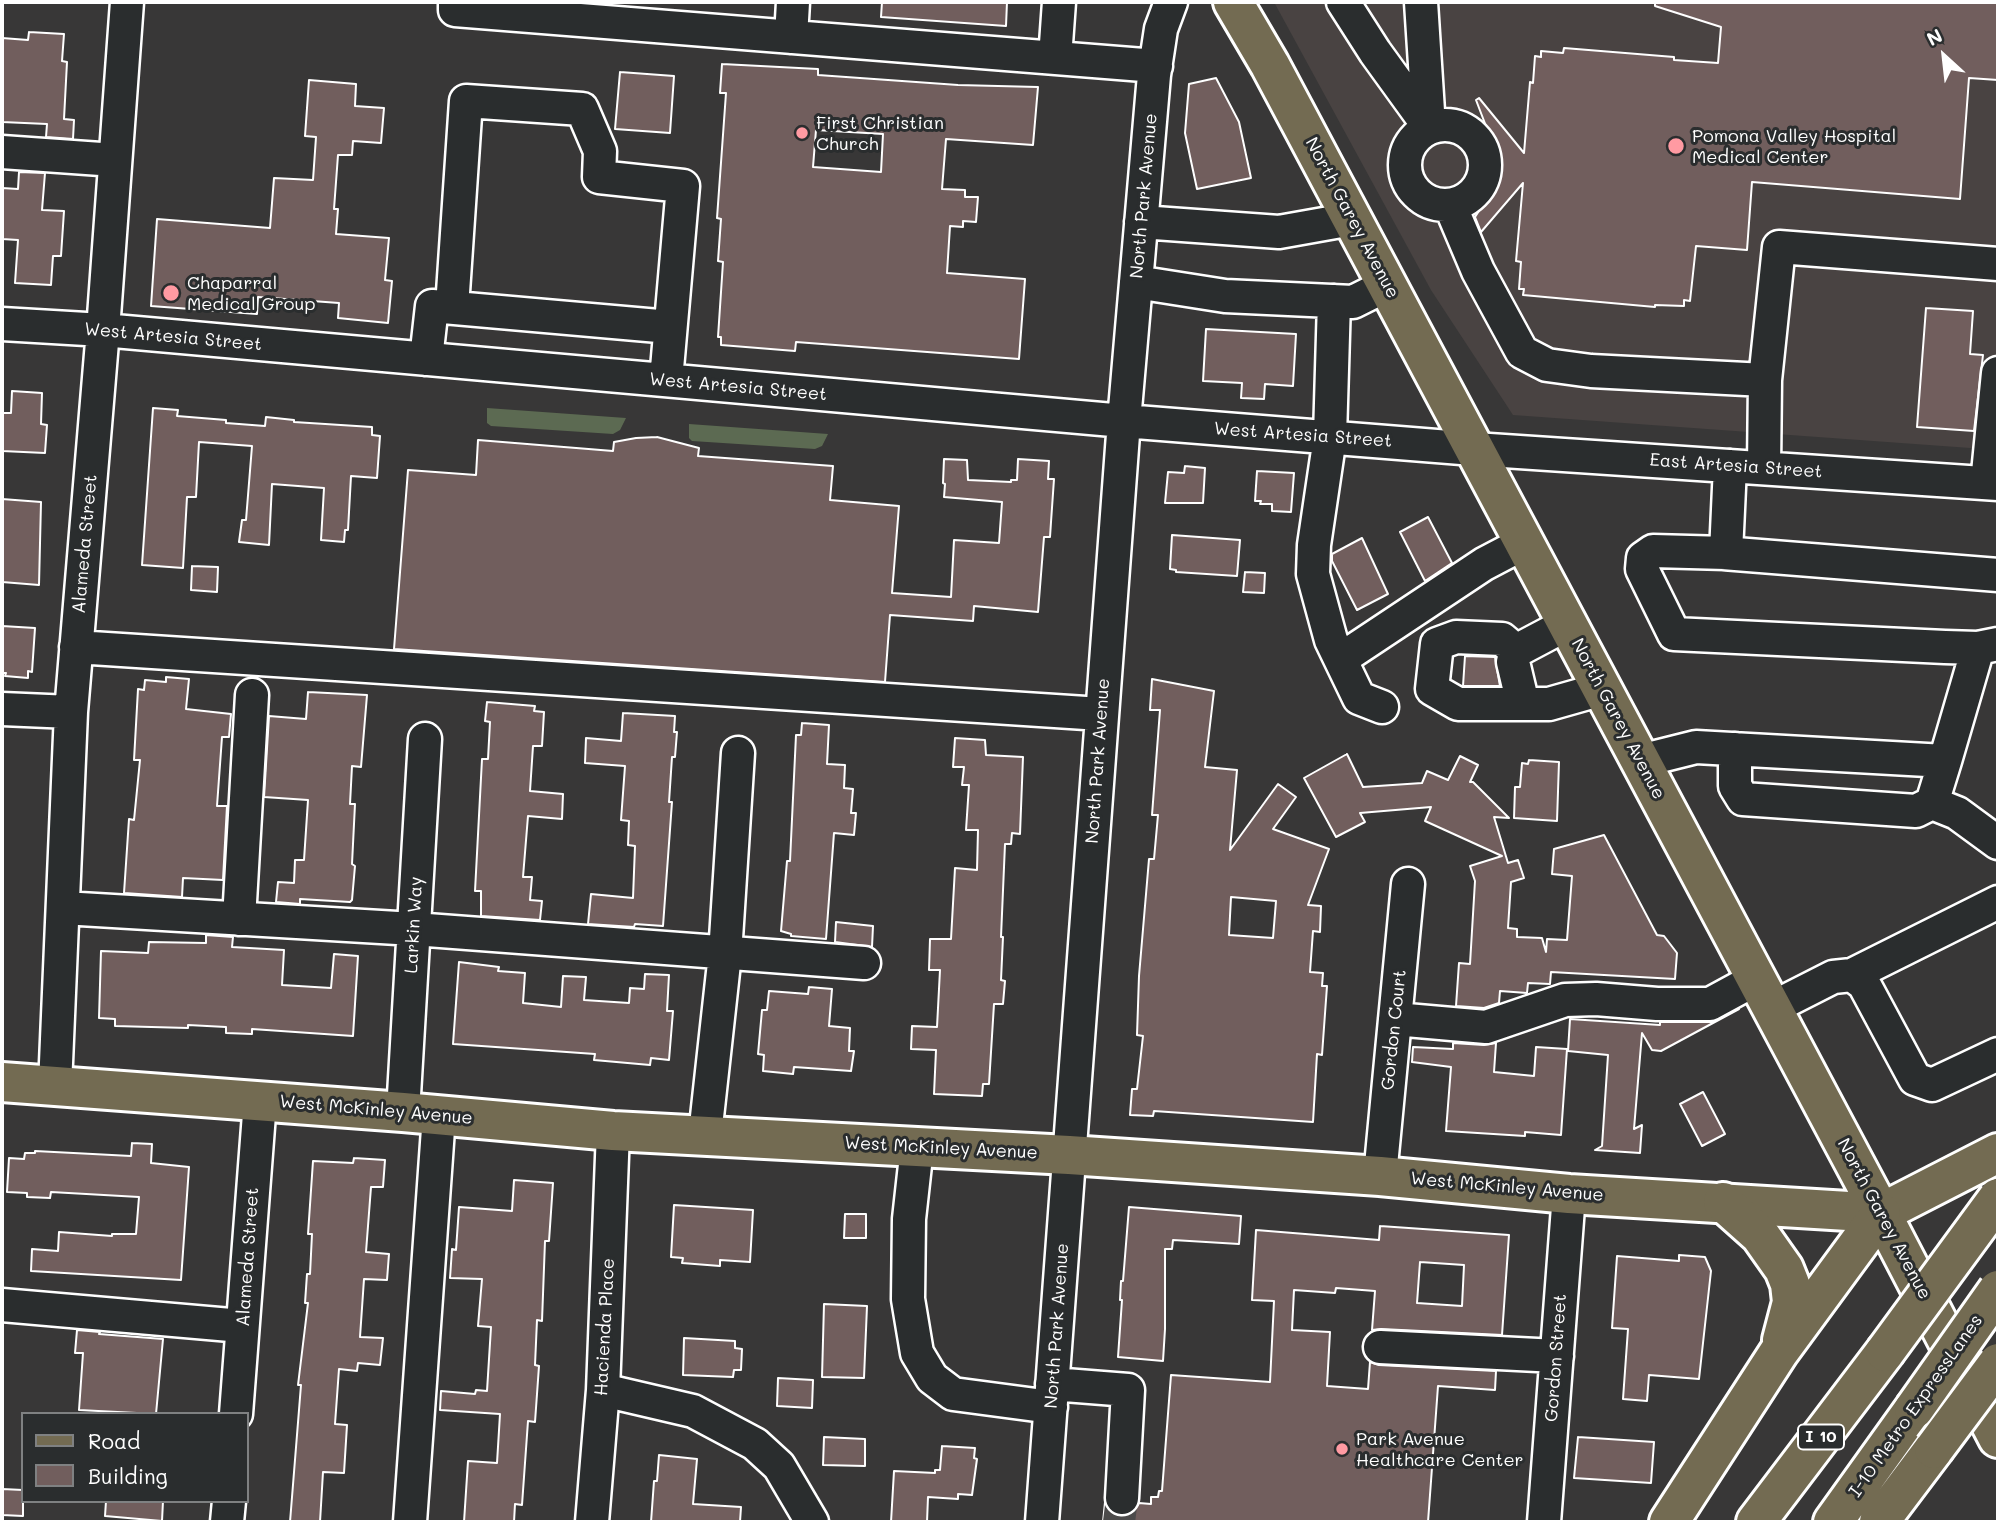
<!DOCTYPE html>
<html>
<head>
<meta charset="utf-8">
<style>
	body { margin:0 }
	#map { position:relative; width:2000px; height:1524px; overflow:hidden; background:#383737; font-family:Mali,sans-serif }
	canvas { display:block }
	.frame { position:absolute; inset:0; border:4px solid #fff; pointer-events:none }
	.legend { position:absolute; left:21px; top:1412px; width:228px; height:91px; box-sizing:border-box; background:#2a2d2e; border:2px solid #7f8182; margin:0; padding:9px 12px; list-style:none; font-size:21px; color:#fff }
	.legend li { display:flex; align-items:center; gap:14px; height:35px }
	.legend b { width:35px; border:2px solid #7f8182 }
	.north { position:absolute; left:1909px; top:21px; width:70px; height:70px; -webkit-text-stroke:5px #2a2d2e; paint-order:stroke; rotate:333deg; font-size:19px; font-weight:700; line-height:28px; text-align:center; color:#fff }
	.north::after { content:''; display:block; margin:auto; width:24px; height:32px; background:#fff; clip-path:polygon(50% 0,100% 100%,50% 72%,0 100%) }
</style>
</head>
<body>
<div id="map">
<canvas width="2000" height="1524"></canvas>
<div class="frame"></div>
<ul class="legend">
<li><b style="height:9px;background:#736b52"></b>Road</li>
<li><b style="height:19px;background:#715e5d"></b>Building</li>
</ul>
<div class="north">N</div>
</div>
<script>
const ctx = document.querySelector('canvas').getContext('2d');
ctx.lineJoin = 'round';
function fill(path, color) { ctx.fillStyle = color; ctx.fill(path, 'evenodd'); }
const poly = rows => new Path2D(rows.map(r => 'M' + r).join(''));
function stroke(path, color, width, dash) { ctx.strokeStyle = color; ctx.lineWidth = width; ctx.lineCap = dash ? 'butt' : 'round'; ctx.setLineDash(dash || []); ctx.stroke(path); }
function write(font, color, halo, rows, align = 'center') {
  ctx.font = font + ' Mali,sans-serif'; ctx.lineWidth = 6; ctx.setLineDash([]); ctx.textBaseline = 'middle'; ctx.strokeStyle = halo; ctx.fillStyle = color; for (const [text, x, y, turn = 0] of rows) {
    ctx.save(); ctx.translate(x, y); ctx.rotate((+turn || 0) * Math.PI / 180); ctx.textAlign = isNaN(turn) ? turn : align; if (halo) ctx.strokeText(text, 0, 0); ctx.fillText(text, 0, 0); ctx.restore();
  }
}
const built = poly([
	[1274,2,1998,2,1998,450,1513,415,1431,290]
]);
const green = poly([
	[487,408,626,418,620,430,613,434,491,426,487,423],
	[689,424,828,434,822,446,815,449,692,441,689,438]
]);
const building = poly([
	[882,2,1007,2,1006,26,881,17,882,2],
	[1655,2,1998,2,1998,80,1969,78,1960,199,1752,182,1747,250,1696,246,1690,301,1684,300,1684,306,1655,305,1655,307,1523,295,1524,289,1519,289,1521,262,1516,261,1523,183,1481,232,1475,217,1493,189,1498,167,1497,155,1476,100,1479,98,1524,153,1530,82,1533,83,1535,56,1541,57,1541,51,1563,53,1564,48,1674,57,1674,60,1718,63,1721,27,1655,6,1655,2],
	[29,32,64,34,62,61,67,62,64,119,74,120,73,139,46,137,47,124,2,122,2,38,28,40,29,32],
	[722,64,818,69,818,75,958,85,1038,87,1033,145,946,139,942,189,965,190,965,197,978,197,976,222,963,221,963,227,950,226,947,273,1025,279,1019,359,796,342,795,351,721,345,721,337,718,337,723,262,718,261,721,219,717,218,726,93,720,93,722,64],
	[816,130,883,134,881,172,813,167,816,130],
	[620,72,674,76,670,133,615,129,620,72],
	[1216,78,1239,122,1251,178,1197,189,1185,133,1189,84,1216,78],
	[309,80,356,84,355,106,384,108,381,143,353,141,352,155,338,155,334,209,338,209,336,234,389,238,385,280,392,281,388,323,338,318,339,303,258,297,257,314,151,306,157,219,270,228,274,178,313,180,316,137,305,136,309,80],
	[19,172,45,173,42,210,64,211,61,256,53,256,51,285,15,283,18,240,2,239,2,188,18,189,19,172],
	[1926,308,1973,311,1970,354,1983,355,1974,431,1917,427,1926,308],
	[1206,329,1296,334,1293,386,1265,384,1264,399,1241,398,1242,383,1203,381,1206,329],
	[12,391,42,393,41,424,47,425,45,453,2,451,2,413,11,413,12,391],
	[153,408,178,410,177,416,226,420,226,423,265,426,266,417,294,420,294,422,372,427,372,435,380,436,377,478,351,476,348,530,345,530,344,542,321,540,324,488,272,484,269,545,239,542,242,520,246,520,252,446,199,442,196,497,187,497,183,568,142,565,153,408],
	[657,437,699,448,698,456,833,466,830,500,899,506,892,593,951,597,954,540,999,543,1002,502,944,497,945,484,943,483,944,459,967,460,968,480,1011,482,1011,480,1017,480,1018,459,1049,461,1048,479,1054,479,1051,522,1050,537,1044,537,1038,612,974,606,973,621,890,615,885,682,394,649,408,470,476,475,478,440,613,451,614,442,636,438,657,437],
	[1185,466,1205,468,1203,503,1165,503,1168,472,1184,473,1185,466],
	[1257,471,1294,473,1291,512,1272,511,1272,504,1260,504,1261,501,1255,501,1257,471],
	[2,499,41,502,39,585,2,582,2,499],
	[1428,517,1452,563,1425,581,1400,532,1428,517],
	[1172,535,1240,540,1237,576,1176,572,1176,570,1170,569,1172,535],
	[1362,538,1388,594,1357,610,1332,561,1332,554,1362,538],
	[192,566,218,567,217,592,191,590,192,566],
	[1245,572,1265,573,1264,593,1243,592,1245,572],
	[2,626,35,628,32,672,28,671,28,678,5,676,6,673,2,673,2,626],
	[1465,656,1495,657,1500,686,1463,686,1465,656],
	[166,677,189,679,186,709,231,714,229,737,222,737,217,806,227,806,223,880,183,878,182,897,124,893,129,819,134,820,140,760,134,760,138,689,144,690,145,680,166,682,166,677],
	[1152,679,1214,691,1205,767,1237,770,1230,850,1278,784,1296,797,1273,829,1329,849,1308,905,1321,906,1320,932,1313,931,1310,972,1323,973,1322,986,1327,986,1322,1055,1317,1054,1313,1122,1154,1111,1153,1116,1130,1115,1132,1089,1137,1089,1143,1036,1137,1035,1139,976,1149,859,1154,859,1158,815,1152,815,1160,710,1150,710,1152,679],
	[1231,897,1276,901,1273,938,1229,935,1231,897],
	[308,692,367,695,361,767,352,766,350,804,355,804,352,864,355,866,352,900,350,902,300,899,300,904,276,902,278,882,294,883,295,860,304,860,308,800,264,797,269,716,306,719,308,692],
	[487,702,535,706,534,711,544,712,542,746,533,746,530,791,563,794,562,819,528,816,523,877,532,877,530,900,542,901,540,920,481,916,481,891,475,891,482,759,488,759,490,722,485,721,487,702],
	[623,713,675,716,674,732,677,732,675,757,672,757,669,802,672,802,663,926,635,924,634,927,588,924,591,894,633,898,635,846,628,845,629,821,621,820,625,766,585,763,586,738,621,741,623,713],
	[802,723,829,725,827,764,845,765,844,788,853,789,851,813,856,813,854,835,834,833,826,939,791,936,791,934,781,931,787,861,790,861,796,735,801,735,802,723],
	[955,738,985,740,986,755,1023,757,1020,834,1012,833,1011,844,1005,844,1001,937,1003,937,1001,980,1005,981,1003,1004,994,1004,989,1084,983,1084,982,1096,934,1094,936,1050,911,1049,912,1026,937,1027,940,970,929,970,930,939,951,939,955,868,977,870,978,830,966,830,969,785,962,785,964,767,953,767,955,738],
	[1347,754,1363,787,1422,783,1427,771,1448,780,1460,756,1478,765,1470,782,1473,782,1509,818,1494,817,1508,863,1518,860,1524,878,1511,882,1508,928,1517,929,1517,937,1542,938,1546,952,1547,939,1567,940,1572,876,1552,874,1554,849,1604,835,1657,935,1664,936,1677,953,1675,979,1551,972,1550,984,1528,983,1527,993,1500,991,1499,1003,1484,1008,1456,1006,1459,963,1470,964,1475,881,1470,866,1502,856,1425,821,1431,807,1360,813,1365,822,1336,837,1304,778,1347,754],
	[1529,760,1559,762,1557,821,1514,818,1515,787,1520,787,1522,763,1528,764,1529,760],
	[836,922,873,926,872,947,835,942,836,922],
	[206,935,233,937,232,947,284,950,282,985,331,988,334,954,358,956,353,1036,252,1029,252,1034,226,1033,226,1027,188,1025,188,1028,115,1026,115,1019,99,1018,101,951,148,953,149,942,206,943,206,935],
	[459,962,499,967,498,971,525,973,523,1003,561,1007,563,976,586,977,584,1000,629,1003,630,988,644,989,645,974,669,975,667,1011,673,1011,669,1060,651,1058,650,1065,594,1060,595,1054,453,1044,459,962],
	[809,987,832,989,829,1026,850,1028,849,1051,854,1051,851,1071,794,1067,793,1074,763,1071,764,1055,758,1054,762,1010,767,1010,769,991,808,994,809,987],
	[1739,1009,1661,1051,1652,1050,1642,1033,1634,1129,1642,1125,1640,1153,1595,1150,1602,1146,1608,1055,1568,1051,1570,1019,1660,1025,1660,1022,1711,1022,1739,1009],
	[1453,1043,1484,1045,1496,1043,1494,1072,1534,1076,1536,1047,1567,1049,1561,1135,1525,1132,1525,1136,1446,1131,1451,1067,1412,1062,1413,1047,1453,1049,1453,1043],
	[1703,1092,1725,1134,1702,1146,1680,1104,1703,1092],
	[132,1143,152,1144,151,1163,189,1167,181,1280,31,1271,32,1249,58,1251,59,1232,112,1236,112,1234,136,1234,139,1197,51,1192,50,1198,27,1197,27,1193,7,1192,9,1158,24,1159,25,1153,35,1153,35,1151,131,1156,132,1143],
	[354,1158,385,1160,383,1187,371,1187,366,1252,389,1254,387,1280,364,1279,360,1337,383,1338,380,1365,358,1363,357,1371,339,1369,335,1424,347,1425,344,1473,323,1472,320,1522,290,1522,301,1385,298,1385,308,1303,305,1303,307,1274,310,1274,312,1234,308,1234,313,1161,353,1163,354,1158],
	[514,1180,553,1183,549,1241,545,1241,542,1321,537,1320,535,1365,539,1366,535,1422,528,1421,522,1505,515,1504,514,1522,464,1522,468,1461,497,1463,500,1414,440,1410,441,1391,475,1394,476,1390,487,1391,491,1327,478,1326,482,1279,450,1278,452,1249,456,1250,459,1207,512,1211,514,1180],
	[674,1205,753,1210,750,1262,720,1260,720,1266,682,1263,683,1258,671,1257,674,1205],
	[1129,1207,1241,1216,1239,1244,1173,1240,1172,1249,1165,1249,1165,1329,1163,1361,1118,1357,1122,1300,1120,1300,1121,1281,1123,1281,1129,1207],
	[845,1214,866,1214,866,1238,844,1238,845,1214],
	[1380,1226,1509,1235,1502,1335,1381,1329,1372,1330,1375,1291,1336,1288,1335,1293,1294,1290,1292,1330,1330,1332,1327,1386,1368,1389,1370,1362,1379,1365,1496,1371,1495,1390,1438,1386,1428,1522,1103,1522,1105,1502,1111,1513,1122,1516,1131,1514,1139,1503,1151,1504,1151,1497,1158,1497,1159,1491,1162,1491,1171,1375,1270,1382,1274,1301,1252,1300,1256,1230,1379,1240,1380,1226],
	[1420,1262,1464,1265,1462,1306,1417,1303,1420,1262],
	[1679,1255,1705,1257,1711,1271,1699,1379,1649,1375,1647,1401,1623,1399,1628,1329,1612,1328,1617,1256,1679,1261,1679,1255],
	[824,1304,867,1306,864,1378,822,1377,824,1304],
	[77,1330,100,1332,99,1334,163,1339,156,1414,79,1410,83,1353,75,1353,77,1330],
	[684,1338,735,1341,735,1348,742,1349,741,1370,734,1370,733,1377,683,1375,684,1338],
	[778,1378,813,1380,812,1408,777,1406,778,1378],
	[824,1437,865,1439,865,1466,823,1465,824,1437],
	[1578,1437,1654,1442,1651,1483,1574,1478,1578,1437],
	[942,1446,975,1448,974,1458,977,1459,972,1495,958,1494,958,1499,928,1497,927,1522,891,1522,894,1471,935,1473,935,1470,940,1470,942,1446],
	[659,1455,697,1459,693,1504,741,1507,740,1522,651,1522,654,1481,657,1481,659,1455],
	[2,1489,23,1490,23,1516,2,1515,2,1489],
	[106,1501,163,1501,162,1521,105,1516,106,1501]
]);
const minorTunnel = poly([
	[1119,1522,1122,1498]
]);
const minor = poly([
	[455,2,455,10,1156,66],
	[1343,2,1375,52,1430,128],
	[1421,2,1429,127],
	[791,37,793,2],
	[1055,58,1059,2],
	'1405 165a40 40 0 1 1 80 0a40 40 0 1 1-80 0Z',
	[2,152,115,160],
	[1450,205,1478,271,1522,352,1547,365,1591,371,1765,380],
	[1141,222,1279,232,1352,219],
	[1136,282,1225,296,1353,302,1387,285],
	[1334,301,1330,437,1314,545,1313,574,1331,640,1359,698,1382,707],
	[452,307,466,101,582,109,600,151,599,177,683,186,666,380],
	[2,324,103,330,1124,421,1474,449,1998,484],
	[426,359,432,306,670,327],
	[1730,466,1726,553,1653,551,1643,558,1642,569,1674,634,1945,647,1978,648,1998,644],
	[1764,468,1765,380,1779,247,1998,264],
	[1987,483,1998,373],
	[1723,553,1998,575],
	[76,647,1101,714],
	[1516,651,1502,639,1456,637,1437,644,1432,689,1458,704,1549,704,1602,689],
	[1341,659,1484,564,1524,543],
	[1523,704,1513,662,1516,651,1567,624],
	[2,709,71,712],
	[1735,749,1735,786,1743,799,1916,811,1932,803,1945,761],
	[1640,761,1696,747,1945,761,1978,648],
	[1932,803,1957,813,1998,843],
	[63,908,414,929,864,963],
	[239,919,252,695],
	[1852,975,1998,902],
	[1772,1008,1833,977,1852,975,1864,984,1915,1079,1932,1085,1998,1054],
	[1395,1019,1486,1027,1565,1000,1596,999,1657,1004,1710,1004,1756,979],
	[55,1086,71,712,103,330,127,2],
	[403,1112,425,739],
	[705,1135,725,954,738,753],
	[917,1147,909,1219,908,1299,917,1353,932,1378,953,1394,1051,1407],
	[1380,1176,1408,884],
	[2,1305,242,1326],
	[1380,1347,1557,1356],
	[1052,1384,1128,1390,1122,1498],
	[603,1390,693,1411,755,1444,779,1466,812,1522],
	[236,1414,260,1101],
	[227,1522,229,1501],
	[410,1522,439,1115],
	[592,1522,603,1390,613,1131],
	[1042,1522,1124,421,1154,75,1161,29,1171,2],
	[1544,1522,1569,1194]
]);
const major = poly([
	[1233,2,1270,65,1881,1213,1998,1438],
	[2,1082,403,1112,613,1131,1069,1155,1380,1176,1569,1194,1881,1213],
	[1881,1213,1998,1153]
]);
const highway = poly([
	[1723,1202,1760,1235,1784,1269,1790,1284,1792,1302,1782,1340],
	[1669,1522,1779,1352,1881,1213],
	[1756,1522,1885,1352],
	[1833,1522,1914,1409],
	[1879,1522,1934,1449]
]);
const highwayBridge = poly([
	[1885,1352,1998,1198],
	[1914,1409,1998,1290],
	[1934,1449,1998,1363]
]);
const markers = [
	[802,133,7,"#ff9aa2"],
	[1676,146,9,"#ff9aa2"],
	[171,293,9,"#ff9aa2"],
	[1342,1449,7,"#ff9aa2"]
];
const shields = [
	[1821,1437,46]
];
const shieldNames = [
	["I 10",1821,1437]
];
const poiNames = [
	["First Christian",816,123],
	["Church",816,144],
	["Pomona Valley Hospital",1692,136],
	["Medical Center",1692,157],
	["Chaparral",187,283],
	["Medical Group",187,304],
	["Park Avenue",1356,1439],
	["Healthcare Center",1356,1460]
];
const streetNames = [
	["North Park Avenue",1144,196,-85],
	["North Garey Avenue",1352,218,62],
	["West Artesia Street",173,337,5],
	["West Artesia Street",738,387,5],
	["West Artesia Street",1303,435,4],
	["East Artesia Street",1736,466,4],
	["Alameda Street",85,544,-85],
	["North Garey Avenue",1618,719,62],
	["North Park Avenue",1098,761,-86],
	["Larkin Way",414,925,-87],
	["Gordon Court",1394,1030,-84],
	["West McKinley Avenue",376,1110,5],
	["West McKinley Avenue",941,1148,3],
	["West McKinley Avenue",1507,1187,5],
	["North Garey Avenue",1884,1219,62],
	["Alameda Street",248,1257,-86],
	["North Park Avenue",1057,1326,-86],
	["Hacienda Place",605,1327,-87],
	["Gordon Street",1556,1358,-86],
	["I-10 Metro ExpressLanes",1916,1406,-55]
];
fill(built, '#494342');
fill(green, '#5c6a52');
fill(building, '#715e5d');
stroke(building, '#fff', 2);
stroke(minorTunnel, '#4c4b4b', 32, [32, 16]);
stroke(minor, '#fff', 37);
stroke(major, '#fff', 44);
stroke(highway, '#fff', 44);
stroke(minor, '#2a2d2e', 32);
stroke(major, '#736b52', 38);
stroke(highway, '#736b52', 38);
stroke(highwayBridge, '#fff', 44, []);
stroke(highwayBridge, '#736b52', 38);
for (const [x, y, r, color] of markers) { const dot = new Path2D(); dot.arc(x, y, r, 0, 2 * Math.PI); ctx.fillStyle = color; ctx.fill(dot); stroke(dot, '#2a2d2e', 2.5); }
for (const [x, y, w] of shields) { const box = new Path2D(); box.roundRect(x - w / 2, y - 12.5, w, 25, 5); ctx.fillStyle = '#2a2d2e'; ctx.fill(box); stroke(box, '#fff', 2); }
write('bold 16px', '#fff', null, shieldNames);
write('18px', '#fff', '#2a2d2e', poiNames, 'left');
write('18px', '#fff', '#2a2d2e', streetNames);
</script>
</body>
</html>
